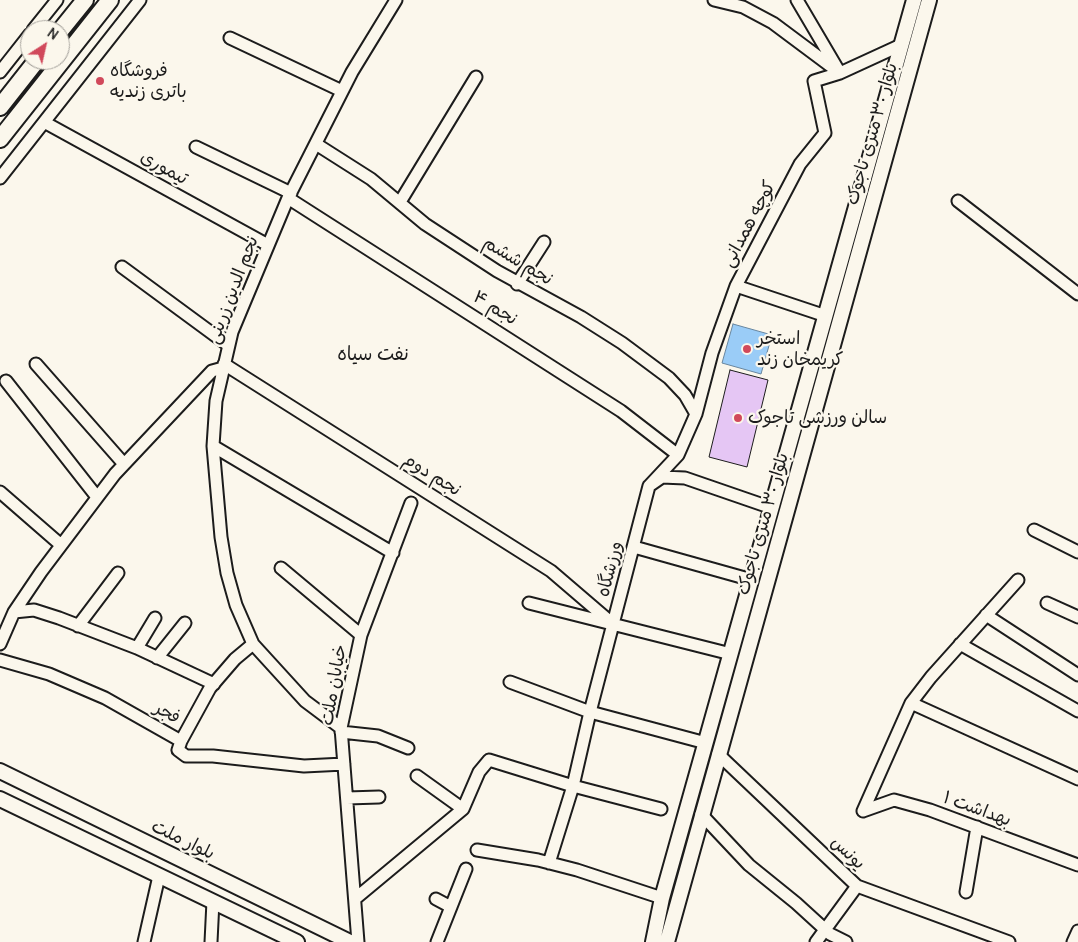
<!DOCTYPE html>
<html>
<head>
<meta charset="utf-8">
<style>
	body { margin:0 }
	#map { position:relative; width:1078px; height:942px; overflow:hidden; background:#fbf7ec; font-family:Delius,sans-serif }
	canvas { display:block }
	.north { position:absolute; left:20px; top:20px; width:50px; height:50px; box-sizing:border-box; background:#fbf7ec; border:1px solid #a29f99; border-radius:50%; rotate:35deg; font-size:14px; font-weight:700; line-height:20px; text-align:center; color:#1c1c1c }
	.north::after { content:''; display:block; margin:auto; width:18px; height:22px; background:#d1495b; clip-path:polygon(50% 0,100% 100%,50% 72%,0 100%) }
</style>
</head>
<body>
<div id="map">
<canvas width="1078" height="942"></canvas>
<div class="north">N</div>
</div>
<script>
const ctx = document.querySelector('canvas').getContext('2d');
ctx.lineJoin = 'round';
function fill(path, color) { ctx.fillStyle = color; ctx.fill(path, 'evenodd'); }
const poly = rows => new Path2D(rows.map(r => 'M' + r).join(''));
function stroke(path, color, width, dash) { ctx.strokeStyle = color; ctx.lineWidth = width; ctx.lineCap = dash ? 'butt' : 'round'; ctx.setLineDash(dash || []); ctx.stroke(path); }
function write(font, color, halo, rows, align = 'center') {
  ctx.font = font + ' Delius,"Playpen Sans Arabic",sans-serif'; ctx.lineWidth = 4.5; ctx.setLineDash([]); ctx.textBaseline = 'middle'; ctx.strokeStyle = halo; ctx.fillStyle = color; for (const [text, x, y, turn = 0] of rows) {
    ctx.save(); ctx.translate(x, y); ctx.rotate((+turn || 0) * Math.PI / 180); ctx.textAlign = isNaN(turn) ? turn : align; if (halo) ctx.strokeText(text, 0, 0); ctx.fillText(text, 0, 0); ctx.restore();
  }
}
const water = poly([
	[733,324,772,335,761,374,722,363,733,324]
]);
const building = poly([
	[730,370,768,380,747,467,709,457,730,370]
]);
const minor = poly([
	[714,0,743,7,773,23,840,73,901,45],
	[33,30,57,0],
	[230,38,342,91],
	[0,72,30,34],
	[44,122,268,245],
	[316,144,371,179,425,224,497,271,581,317,622,343,669,378,685,395,696,414],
	[196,147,291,193],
	[0,178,140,0],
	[288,198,621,411,678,455],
	[958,201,1078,294],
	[400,202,476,77],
	[122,267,228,345],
	[517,284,544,242],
	[736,286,826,316],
	[36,364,124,464],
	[224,364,551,571,614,625],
	[6,381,97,497],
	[213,446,393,553],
	[649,486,678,455,696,414,712,353,736,286,800,164,825,133,814,81,840,73,797,0],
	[0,492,61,545],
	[1034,530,1078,552],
	[634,547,752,580],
	[281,568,361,635],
	[529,603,731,654],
	[1047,603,1078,617],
	[14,612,34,610,59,618,137,648,214,684],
	[986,615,1078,675],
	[78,626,118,573],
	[0,644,14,612,41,572,115,474,212,371,223,368],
	[253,644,235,659,210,688,181,741,178,750,186,756,213,756,304,766,344,764],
	[960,644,1078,711],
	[137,648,155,618],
	[157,658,185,623],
	[0,660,49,674,105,698,181,741],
	[510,682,590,712,706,743],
	[911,703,1078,779],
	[341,728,305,701,253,644,236,605,227,573,221,537,213,446,216,401,232,332,288,198,352,72,396,0],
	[341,732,378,736,408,748],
	[718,754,857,886,1009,942],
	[417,776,463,809],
	[347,798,379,797],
	[863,811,911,703,931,677,1018,580],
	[863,811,894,800,930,810,1078,865],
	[701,814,749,865,796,903,830,934,846,942],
	[477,850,538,860,577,870,662,898],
	[549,863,573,786,590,712,649,486,662,477,685,478,772,508],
	[966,892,977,827],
	[356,898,463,809,479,772,489,760,573,786,661,809],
	[436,899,451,907],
	[144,942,159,876],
	[211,942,213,901],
	[358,942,341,728,361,635,411,503],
	[437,942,466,869],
	[816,942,857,886],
	[1073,942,1078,931]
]);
const major = poly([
	[0,771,350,942],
	[0,799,297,942],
	[653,942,662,898,914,0],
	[667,942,929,0]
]);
const highway = poly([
	[60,31,85,0],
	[0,107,37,60],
	[0,139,110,0]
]);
const markers = [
	[100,81,5,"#d1495b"],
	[747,349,5,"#d1495b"],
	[738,418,5,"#d1495b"]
];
const poiNames = [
	["فروشگاه",110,71],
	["باتری زندیه",110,92],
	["استخر",757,339],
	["کریمخان زند",757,360],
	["سالن ورزشی تاجوک",748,418]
];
const streetNames = [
	["بلوار ۳۰ متری تاجوک",872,134,-74],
	["تیموری",164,168,29],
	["کوچه همدانی",749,224,-62],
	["نجم ششم",518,261,31],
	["نجم الدین زرینی",233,290,-69],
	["نجم ۴",495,308,32],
	["نجم دوم",432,475,32],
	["بلوار ۳۰ متری تاجوک",763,524,-74],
	["ورزشگاه",610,569,-76],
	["خیابان ملت",334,685,-80],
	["فجر",167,713,29],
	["بهداشت ۱",977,809,20],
	["بلوار ملت",183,840,26],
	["یونس",848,853,43]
];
const neighbourhoodNames = [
	["نفت سیاه",373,355]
];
fill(water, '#9accf7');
stroke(water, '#68869f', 1);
fill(building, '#e5c6f4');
stroke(building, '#1c1c1c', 1);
stroke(minor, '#1c1c1c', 15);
stroke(major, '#1c1c1c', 18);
stroke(highway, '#1c1c1c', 20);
stroke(minor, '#fbf7ec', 11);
stroke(major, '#fbf7ec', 14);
stroke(highway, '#fbf7ec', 16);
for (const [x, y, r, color] of markers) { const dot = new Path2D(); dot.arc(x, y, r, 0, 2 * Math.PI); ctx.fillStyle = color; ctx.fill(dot); stroke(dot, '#fbf7ec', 2); }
write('18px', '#1c1c1c', '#fbf7ec', poiNames, 'left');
write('18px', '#1c1c1c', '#fbf7ec', streetNames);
write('19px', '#1c1c1c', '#fbf7ec', neighbourhoodNames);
</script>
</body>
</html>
